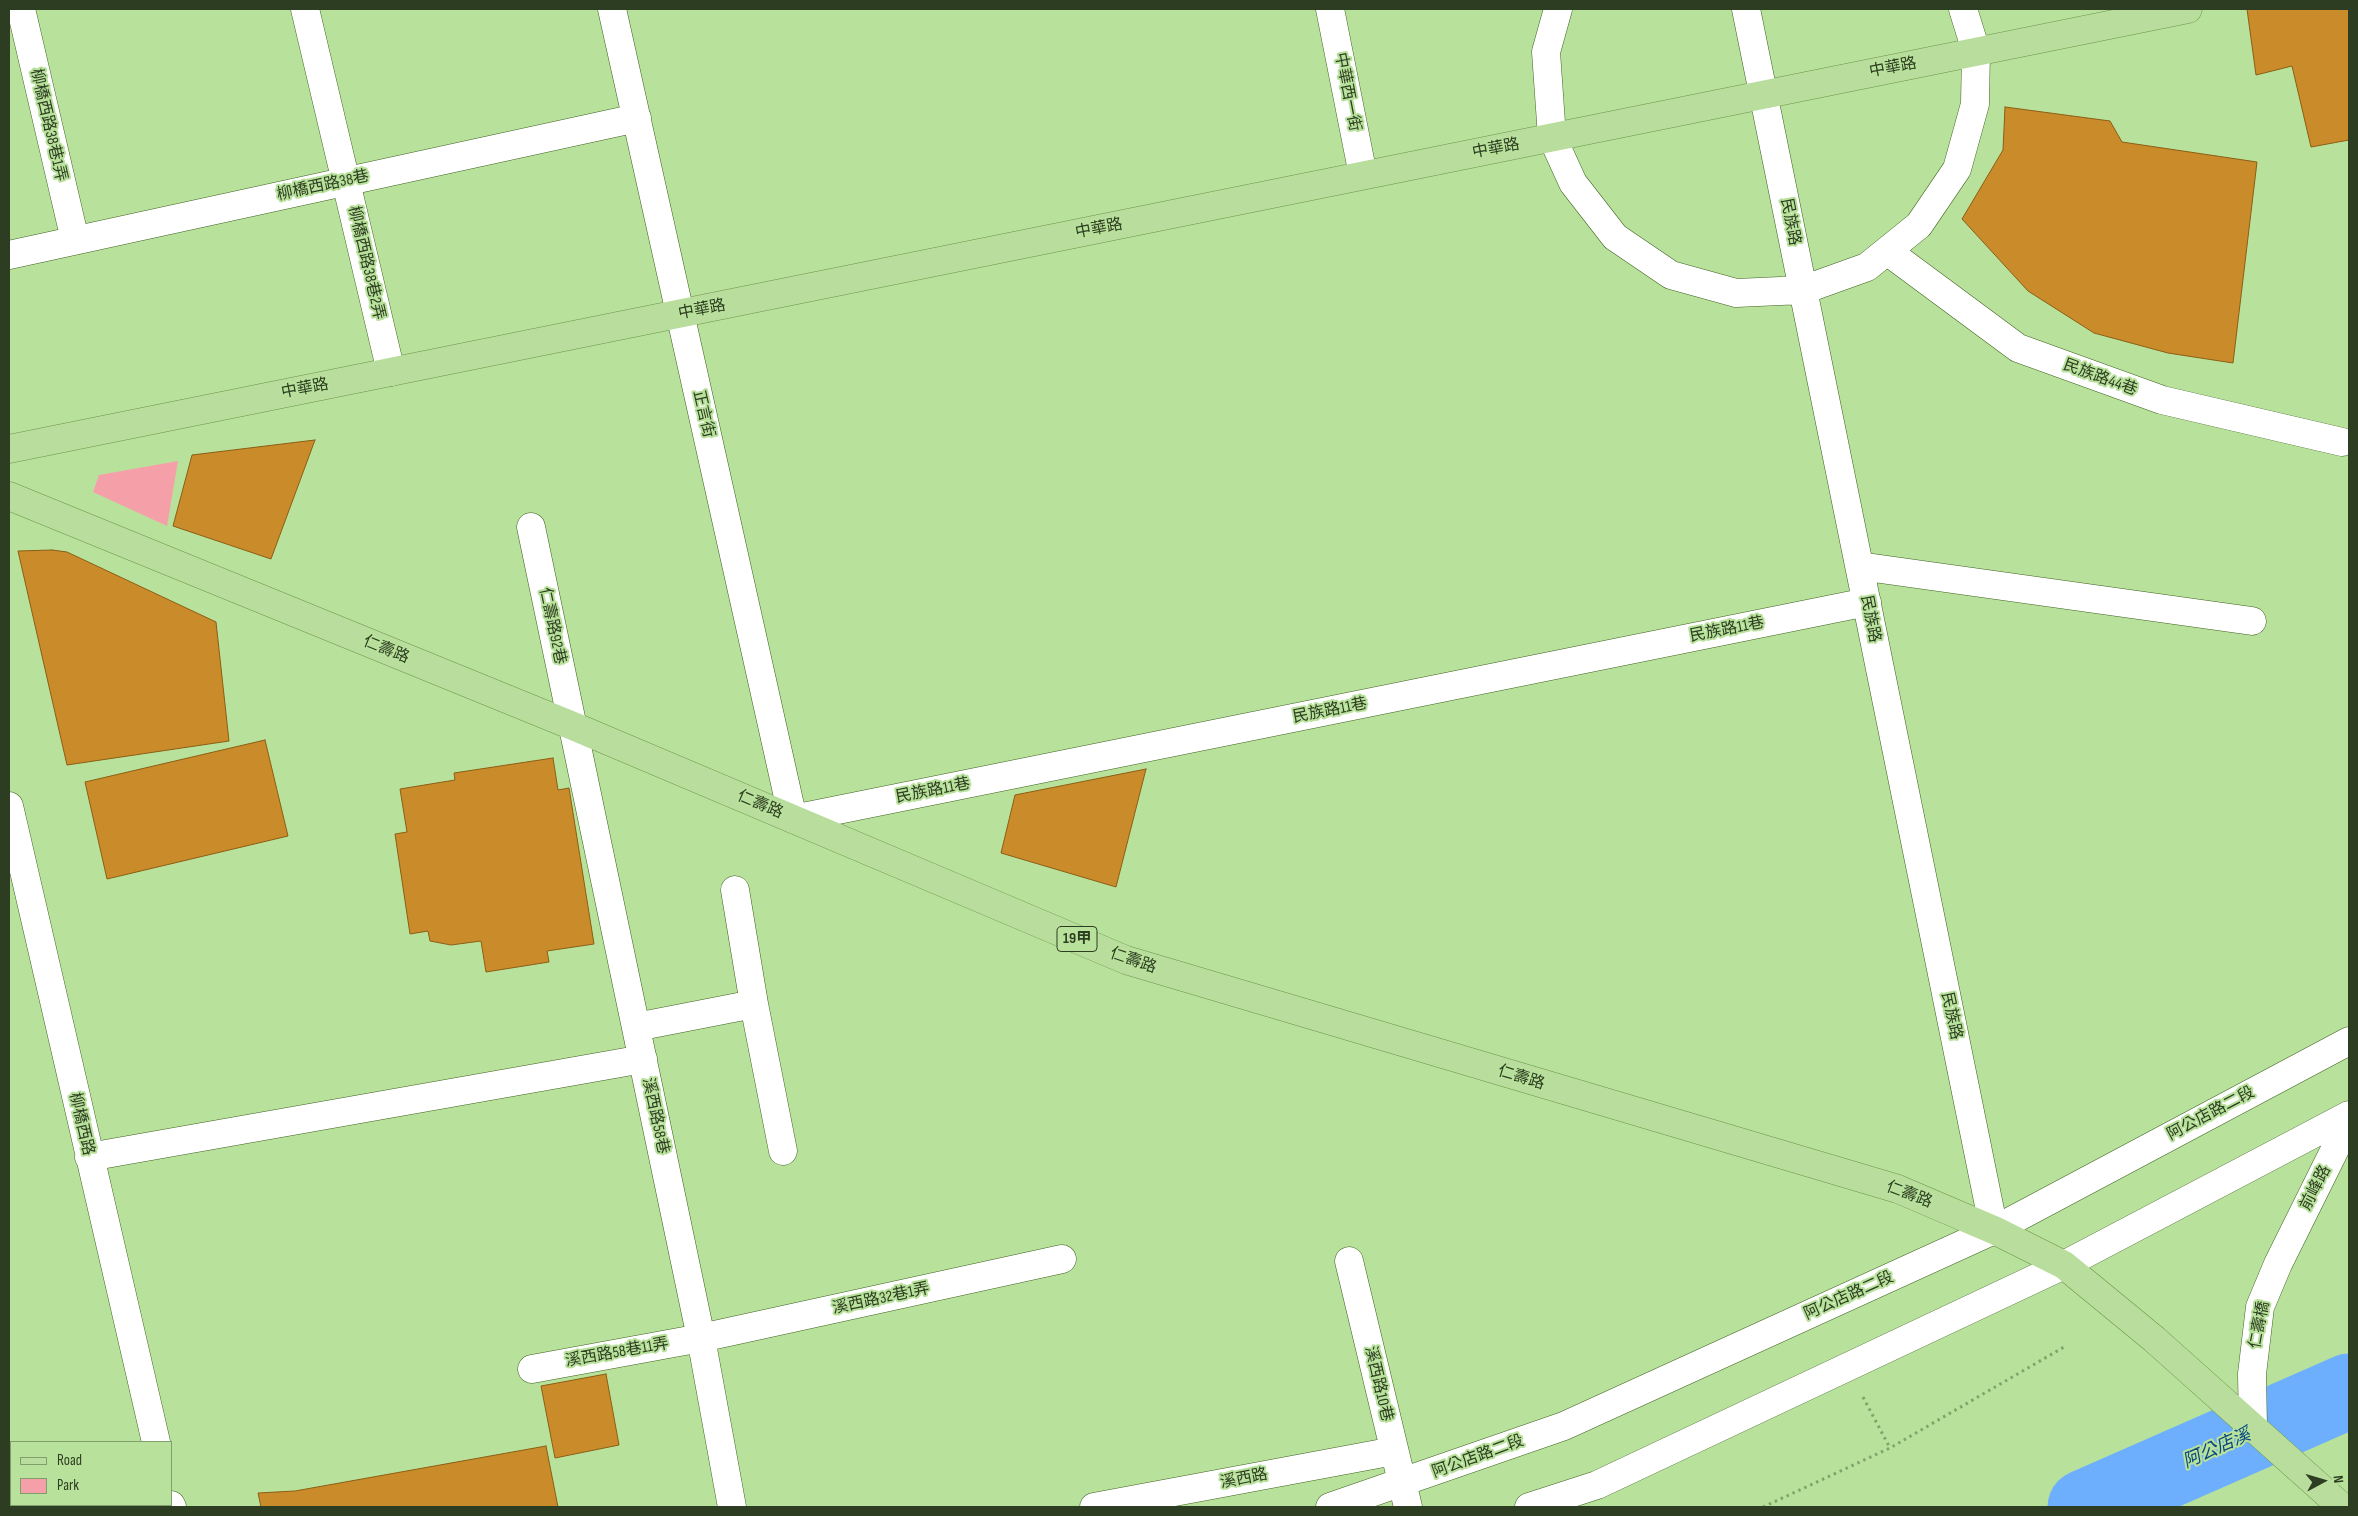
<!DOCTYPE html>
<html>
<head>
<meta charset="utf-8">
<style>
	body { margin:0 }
	#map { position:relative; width:2358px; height:1516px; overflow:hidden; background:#b8e19b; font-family:"Sofia Sans Condensed",sans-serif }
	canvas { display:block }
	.frame { position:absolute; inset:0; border:10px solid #2d3d21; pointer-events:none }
	.legend { position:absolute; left:10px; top:1441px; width:162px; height:65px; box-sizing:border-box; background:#b8e19b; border:1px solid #809f6a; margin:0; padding:6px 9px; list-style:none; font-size:15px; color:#2d3d21 }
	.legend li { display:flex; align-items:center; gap:10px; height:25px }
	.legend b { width:25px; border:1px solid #809f6a }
	.north { position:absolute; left:2298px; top:1456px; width:50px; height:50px; -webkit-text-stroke:4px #b8e19b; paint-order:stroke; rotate:84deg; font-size:14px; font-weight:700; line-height:20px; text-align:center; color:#2d3d21 }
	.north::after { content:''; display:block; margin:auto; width:18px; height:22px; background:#2d3d21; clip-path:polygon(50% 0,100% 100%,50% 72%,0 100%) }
</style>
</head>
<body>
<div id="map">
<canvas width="2358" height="1516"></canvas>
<div class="frame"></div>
<ul class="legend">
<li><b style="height:6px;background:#b9dd9d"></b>Road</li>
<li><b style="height:14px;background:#f5a0a9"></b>Park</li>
</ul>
<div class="north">N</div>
</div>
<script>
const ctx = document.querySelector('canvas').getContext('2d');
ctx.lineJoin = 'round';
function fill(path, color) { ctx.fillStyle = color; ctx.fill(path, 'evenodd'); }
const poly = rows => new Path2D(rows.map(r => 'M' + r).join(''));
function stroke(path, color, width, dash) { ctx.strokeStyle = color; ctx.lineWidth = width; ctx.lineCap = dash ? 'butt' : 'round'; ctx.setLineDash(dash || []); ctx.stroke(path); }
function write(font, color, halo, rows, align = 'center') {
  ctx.font = font + ' "Sofia Sans Condensed","Noto Sans TC",sans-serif'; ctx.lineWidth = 4; ctx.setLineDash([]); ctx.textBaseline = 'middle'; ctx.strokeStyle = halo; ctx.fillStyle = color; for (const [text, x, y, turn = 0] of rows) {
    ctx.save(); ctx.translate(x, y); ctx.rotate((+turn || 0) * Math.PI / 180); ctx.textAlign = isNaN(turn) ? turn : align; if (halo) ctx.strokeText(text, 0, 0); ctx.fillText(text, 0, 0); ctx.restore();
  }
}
const green = poly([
	[178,461,167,526,93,492,99,475]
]);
const river = poly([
	[2085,1507,2349,1391]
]);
const building = poly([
	[2247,9,2349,9,2349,140,2311,147,2292,66,2256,75,2247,9],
	[2005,107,2110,121,2122,142,2257,162,2233,363,2168,353,2094,333,2028,291,1962,219,2003,150,2005,107],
	[315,440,271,559,173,526,192,455,315,440],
	[52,550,67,552,216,622,229,741,67,765,18,551,52,550],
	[265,740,288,836,107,879,85,782,265,740],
	[553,758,558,790,569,788,594,944,547,951,549,962,486,972,481,941,451,945,430,941,428,931,410,934,395,834,407,832,400,789,455,780,454,773,553,758],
	[1146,769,1116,887,1001,853,1015,795,1146,769],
	[606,1374,619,1445,555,1458,541,1386,606,1374],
	[546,1446,558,1507,261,1507,258,1493,295,1491,546,1446]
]);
const path = poly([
	[1863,1397,1890,1448],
	[1763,1507,1890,1448,2064,1347]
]);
const minor = poly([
	[21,9,75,240],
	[305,9,391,372],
	[612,9,793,819,1867,602],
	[1330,9,1363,175],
	[1558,9,1546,52,1552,137,1573,183,1615,237,1671,275,1736,293,1803,290,1867,267,1919,225,1957,169,1975,104,1976,51,1963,9],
	[1746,9,1994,1230],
	[1887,251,2018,348,2162,400,2342,442],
	[9,255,637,118],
	[531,527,701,1338,732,1507],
	[1859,566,2252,621],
	[9,806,156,1442],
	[735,890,754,1004],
	[636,1027,754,1004,783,1151],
	[89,1157,643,1059],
	[1349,1261,1408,1507],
	[532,1369,701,1338,1062,1259],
	[2253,1428,2252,1374,2260,1307,2278,1264,2349,1121],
	[171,1505,172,1507],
	[1094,1507,1394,1451],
	[1330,1507,1564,1426,1994,1230,2349,1041],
	[1529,1507,1597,1485,2064,1265,2349,1115]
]);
const major = poly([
	[9,449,2188,9],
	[9,496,573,726,1126,960,1898,1189,1994,1230,2064,1265,2154,1339,2342,1507]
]);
const shields = [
	[1077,939,40]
];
const shieldNames = [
	["19甲",1077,939]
];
const streetNames = [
	["中華路",1893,68,-11],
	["中華西一街",1347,92,79],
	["柳橋西路38巷1弄",48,125,77],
	["中華路",1496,149,-11],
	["柳橋西路38巷",323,186,-12],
	["民族路",1790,222,79],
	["中華路",1099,229,-11],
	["柳橋西路38巷2弄",366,263,77],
	["中華路",702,310,-11],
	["民族路44巷",2100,378,20],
	["中華路",305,389,-11],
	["正言街",703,414,77],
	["民族路",1870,619,79],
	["仁壽路92巷",552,626,78],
	["民族路11巷",1727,630,-11],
	["仁壽路",386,650,22],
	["民族路11巷",1330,711,-11],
	["民族路11巷",933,791,-11],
	["仁壽路",760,805,23],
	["仁壽路",1133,961,19],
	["民族路",1951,1016,78],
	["仁壽路",1521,1078,17],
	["阿公店路二段",2211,1114,-28],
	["溪西路58巷",655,1116,78],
	["柳橋西路",81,1124,77],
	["前峰路",2316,1188,-63],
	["仁壽路",1909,1195,21],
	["阿公店路二段",1849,1296,-24],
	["溪西路32巷1弄",881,1299,-12],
	["仁壽橋",2260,1325,-79],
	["溪西路58巷11弄",617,1353,-10],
	["溪西路10巷",1378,1384,77],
	["阿公店路二段",1478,1457,-20],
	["溪西路",1244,1479,-11]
];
const waterNames = [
	["阿公店溪",2217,1449,-24]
];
fill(green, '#f5a0a9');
stroke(river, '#6daffd', 75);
fill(building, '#ca8c2a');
stroke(building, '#8b5d13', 1);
stroke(minor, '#406322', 29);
stroke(major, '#6a9747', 29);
stroke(path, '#83a36d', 3, [2.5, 4]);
stroke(minor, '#fff', 28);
stroke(major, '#b9dd9d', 28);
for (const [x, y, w] of shields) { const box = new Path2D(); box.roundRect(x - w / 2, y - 12.5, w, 25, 4); ctx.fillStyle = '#b8e19b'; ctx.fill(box); stroke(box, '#2d3d21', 1); }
write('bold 15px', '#2d3d21', null, shieldNames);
write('16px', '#2d3d21', '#b8e19b', streetNames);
write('italic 18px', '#074682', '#b8e19b', waterNames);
</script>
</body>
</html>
